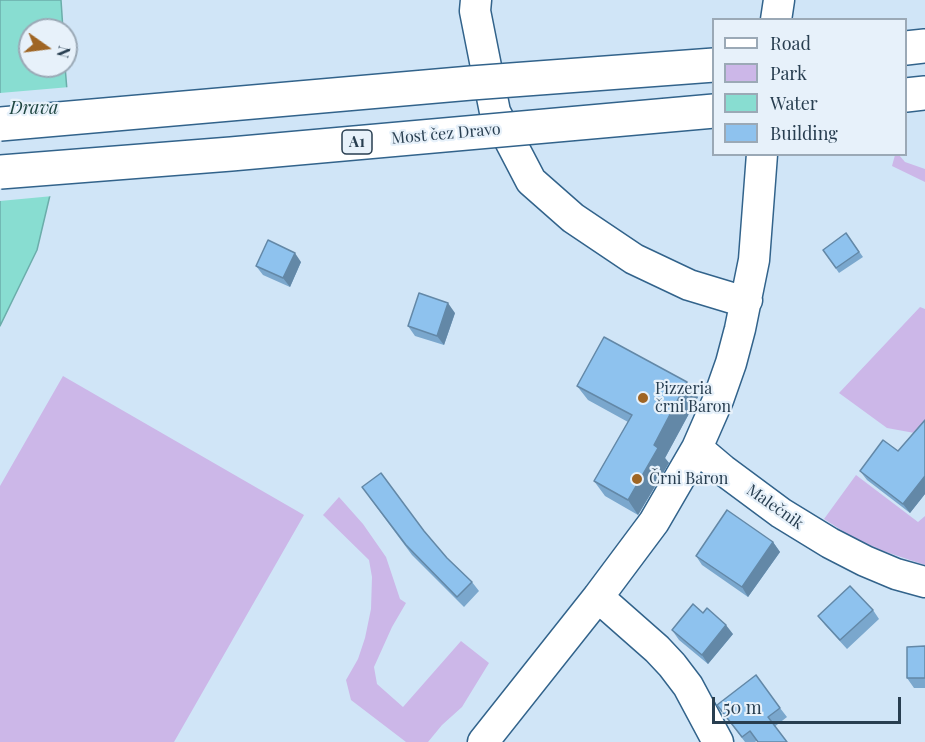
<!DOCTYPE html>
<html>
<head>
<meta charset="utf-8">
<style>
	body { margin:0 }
	#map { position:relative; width:925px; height:742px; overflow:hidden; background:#d0e5f7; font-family:"Playfair Display",serif }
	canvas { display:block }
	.legend { position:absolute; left:712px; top:18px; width:195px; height:138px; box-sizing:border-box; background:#e7f1fa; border:2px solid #9ba9b6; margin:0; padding:8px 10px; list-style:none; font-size:18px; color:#283e50 }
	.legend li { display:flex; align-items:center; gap:12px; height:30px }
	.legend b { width:30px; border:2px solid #9ba9b6 }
	.north { position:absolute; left:18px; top:18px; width:60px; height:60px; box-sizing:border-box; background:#e7f1fa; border:2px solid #9ba9b6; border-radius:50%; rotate:104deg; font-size:16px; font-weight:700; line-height:24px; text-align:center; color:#283e50 }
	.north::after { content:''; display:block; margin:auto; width:21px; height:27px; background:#9f6524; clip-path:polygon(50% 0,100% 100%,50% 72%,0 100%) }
	.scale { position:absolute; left:712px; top:697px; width:189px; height:27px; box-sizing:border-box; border:3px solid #283e50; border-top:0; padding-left:8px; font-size:18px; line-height:21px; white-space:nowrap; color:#283e50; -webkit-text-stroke:4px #e7f1fa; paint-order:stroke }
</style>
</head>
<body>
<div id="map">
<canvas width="925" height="742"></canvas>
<ul class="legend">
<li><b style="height:8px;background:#fff"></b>Road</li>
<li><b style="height:16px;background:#ccb7e8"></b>Park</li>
<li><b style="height:16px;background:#88ddd1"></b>Water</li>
<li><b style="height:16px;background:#8ec2ee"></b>Building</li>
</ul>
<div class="north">N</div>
<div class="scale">50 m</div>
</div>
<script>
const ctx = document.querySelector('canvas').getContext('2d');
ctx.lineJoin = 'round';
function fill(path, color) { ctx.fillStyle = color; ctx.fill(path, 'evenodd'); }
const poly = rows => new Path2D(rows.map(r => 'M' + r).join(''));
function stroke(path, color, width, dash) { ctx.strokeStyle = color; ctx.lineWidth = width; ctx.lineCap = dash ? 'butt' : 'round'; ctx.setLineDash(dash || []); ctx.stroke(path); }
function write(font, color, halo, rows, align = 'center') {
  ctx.font = font + ' "Playfair Display",serif'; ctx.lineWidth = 4.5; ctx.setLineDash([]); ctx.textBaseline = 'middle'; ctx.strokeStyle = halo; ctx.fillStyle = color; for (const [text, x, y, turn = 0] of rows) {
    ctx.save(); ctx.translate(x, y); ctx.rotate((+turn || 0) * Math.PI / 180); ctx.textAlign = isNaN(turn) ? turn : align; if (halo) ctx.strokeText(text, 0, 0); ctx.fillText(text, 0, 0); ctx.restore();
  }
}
const green = poly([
	[895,155,899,155,905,162,925,169,925,182,892,166],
	[920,307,925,309,925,429,920,434,887,428,839,393],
	[63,376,304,515,174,742,0,742,0,486],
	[856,475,918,522,925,516,925,565,883,551,852,537,824,519],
	[339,497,363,524,386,557,400,599,406,603,392,627,374,667,377,684,403,707,461,641,489,663,462,707,442,725,428,742,406,742,351,700,346,680,358,659,365,638,371,609,372,577,369,560,323,515]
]);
const water = poly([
	[0,0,61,0,63,30,30,30,30,66,65,66,69,115,37,250,0,326,0,0]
]);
const pier = poly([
	[70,87,72,115,53,196,0,201,0,93]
]);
const minor = poly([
	[476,0,475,11,495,112,531,181,573,218,634,259,689,285,732,298,747,300],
	[776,20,779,0],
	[697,448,723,470,781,513,830,543,865,561,896,574,925,582],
	[598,597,657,649,672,665,688,686,718,742],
	[483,742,598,597,654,522,697,448,718,400,731,363,740,329,754,260,762,154]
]);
const highway = poly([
	[906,48,925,46],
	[906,95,925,93]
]);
const highwayBridge = poly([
	[0,124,471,83,714,65],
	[0,172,231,154,714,111]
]);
const wall = poly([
	[846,233,863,257,839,273,823,250],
	[301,262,290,287,263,275,256,266],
	[455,313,444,345,415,336,408,326],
	[577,386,698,397,665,458,669,463,638,515,605,496,594,481,628,422,588,400],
	[925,420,925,494,910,513,867,480,860,471,898,451],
	[369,497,424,531,447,558,472,582,479,591,464,607,412,555],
	[773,542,780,552,748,597,702,565,696,556],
	[873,610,879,619,847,649,825,625,818,616],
	[672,630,733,634,708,664,679,640],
	[925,646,925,688,914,688,907,678],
	[717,705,780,708,787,717,755,742,745,742]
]);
const shadedWall = poly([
	[295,253,301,262,290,287,283,278],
	[448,303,455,313,444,345,437,336],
	[687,382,698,397,665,458,669,463,638,515,628,500,654,445],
	[925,476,925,494,910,513,903,504],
	[773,542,780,552,748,597,742,587],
	[726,625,733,634,708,664,702,655]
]);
const building = poly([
	[846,233,859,252,836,268,823,250,846,233],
	[268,240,295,253,283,278,256,266,268,240],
	[419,293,448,303,437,336,408,326,419,293],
	[604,337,687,382,654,445,658,448,628,500,594,481,632,415,577,386,604,337],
	[925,420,925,476,903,504,860,471,883,440,898,451,925,420],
	[381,473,424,531,447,558,472,582,457,597,406,545,362,487,381,473],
	[727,510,773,542,742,587,696,556,727,510],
	[850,586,873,610,840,640,818,616,850,586],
	[693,604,703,613,707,608,726,625,702,655,672,630,693,604],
	[925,646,925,678,907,678,907,647,925,646],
	[756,675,780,708,768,717,787,742,758,742,750,731,742,737,717,705,756,675]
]);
const markers = [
	[643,398,6,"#9f6524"],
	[637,479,6,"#9f6524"]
];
const shields = [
	[357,142,30]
];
const shieldNames = [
	["A1",357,142]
];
const streetNames = [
	["Most čez Dravo",446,134,-5],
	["Malečnik",775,507,35]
];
const poiNames = [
	["Pizzeria",655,389],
	["črni Baron",655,407],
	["Črni Baron",649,479]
];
const waterNames = [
	["Drava",34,108]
];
fill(green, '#ccb7e8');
fill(water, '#88ddd1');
stroke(water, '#6badaa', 1.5);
fill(pier, '#d0e5f7');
stroke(minor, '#32638b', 33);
stroke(highway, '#32638b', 36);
stroke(minor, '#fff', 30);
stroke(highway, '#fff', 33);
stroke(highwayBridge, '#32638b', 36, []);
stroke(highwayBridge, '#fff', 33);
fill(wall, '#7aa7cd');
fill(shadedWall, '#6388a7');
fill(building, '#8ec2ee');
stroke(building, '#6388a7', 1.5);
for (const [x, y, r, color] of markers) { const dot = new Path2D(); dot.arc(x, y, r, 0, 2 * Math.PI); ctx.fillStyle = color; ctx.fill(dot); stroke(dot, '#e7f1fa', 2); }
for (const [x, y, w] of shields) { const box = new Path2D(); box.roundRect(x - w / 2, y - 12, w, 24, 4.5); ctx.fillStyle = '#e7f1fa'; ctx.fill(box); stroke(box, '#283e50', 1.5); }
write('bold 15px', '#283e50', null, shieldNames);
write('16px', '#283e50', '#e7f1fa', streetNames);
write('16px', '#283e50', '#e7f1fa', poiNames, 'left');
write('italic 18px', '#204742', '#e7f1fa', waterNames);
</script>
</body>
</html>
